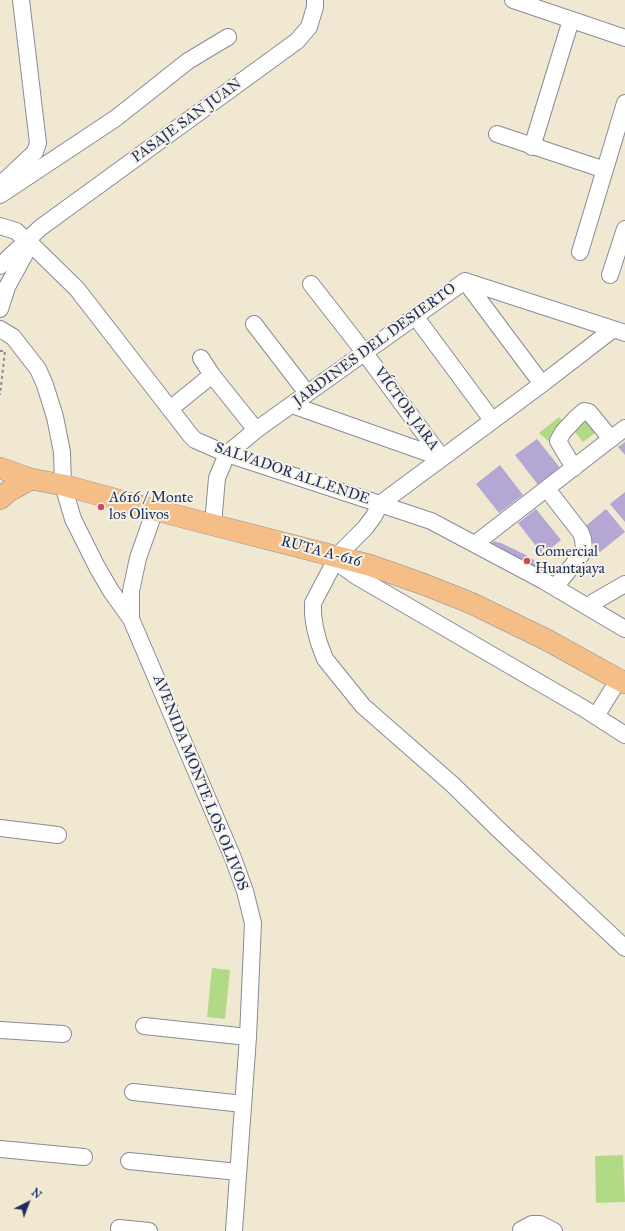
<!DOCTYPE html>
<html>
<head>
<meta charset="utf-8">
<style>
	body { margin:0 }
	#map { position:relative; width:625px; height:1231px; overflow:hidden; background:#f1e8d1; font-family:"IM FELL Great Primer",serif }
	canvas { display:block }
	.north { position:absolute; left:8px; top:1183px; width:40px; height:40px; -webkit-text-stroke:3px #f7f3e8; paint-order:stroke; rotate:42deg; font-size:11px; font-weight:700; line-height:16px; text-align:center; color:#1b2f5e }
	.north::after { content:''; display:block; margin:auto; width:14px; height:18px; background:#1b2f5e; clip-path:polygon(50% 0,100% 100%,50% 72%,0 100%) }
</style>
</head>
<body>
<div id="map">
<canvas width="625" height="1231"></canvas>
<div class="north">N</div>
</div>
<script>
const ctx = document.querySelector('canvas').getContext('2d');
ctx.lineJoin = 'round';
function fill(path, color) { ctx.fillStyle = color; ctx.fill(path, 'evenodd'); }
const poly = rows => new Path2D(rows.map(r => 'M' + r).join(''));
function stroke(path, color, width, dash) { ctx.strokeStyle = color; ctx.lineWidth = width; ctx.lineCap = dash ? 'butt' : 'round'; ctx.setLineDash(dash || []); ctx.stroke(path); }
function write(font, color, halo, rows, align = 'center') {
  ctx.font = font + ' "IM FELL Great Primer",serif'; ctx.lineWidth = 4; ctx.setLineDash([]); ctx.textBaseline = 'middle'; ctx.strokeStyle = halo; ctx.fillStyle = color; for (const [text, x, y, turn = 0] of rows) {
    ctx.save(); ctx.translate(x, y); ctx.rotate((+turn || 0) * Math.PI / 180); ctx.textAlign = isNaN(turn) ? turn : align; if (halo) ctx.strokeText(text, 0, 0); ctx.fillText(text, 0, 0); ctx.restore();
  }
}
const green = poly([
	[586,413,599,430,583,442,571,427],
	[559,417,567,426,548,441,539,433],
	[212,968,230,970,225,1019,207,1017],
	[623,1155,625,1202,596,1203,595,1156]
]);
const building = poly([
	[537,439,561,469,539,486,515,455],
	[625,442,625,455,618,447],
	[500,465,523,495,499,513,476,484],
	[625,492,625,522,610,504],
	[536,509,561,540,543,555,518,523],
	[606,509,625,532,600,552,582,529],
	[493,541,501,543,526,555,545,567,541,574,491,547]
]);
const path = poly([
	[0,351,5,351,0,395]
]);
const minor = poly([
	[513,0,625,38],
	[497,134,605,170],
	[532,147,571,20],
	[0,185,35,152,38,143,21,0],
	[0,195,116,118,188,61,228,37],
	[0,226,16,231,26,240],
	[31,244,77,289,191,436,195,440,227,454,380,504,542,384,612,330],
	[580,252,625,103],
	[0,266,40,228,297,41,309,27,315,7,315,0],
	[610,275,625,229],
	[465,281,542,384],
	[311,284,364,352,442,458],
	[0,309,7,287,31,243],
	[415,316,492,420],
	[254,324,307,393],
	[0,329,13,337,38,369,45,385,55,417,62,452,63,485,73,519,97,567,111,591,131,619],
	[201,358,212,375,256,430],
	[292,405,442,458],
	[170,409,212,375],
	[574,468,558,441,563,432,577,417,584,411,589,412,611,439],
	[547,489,581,533,583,539,584,549,581,555,555,587],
	[155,510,138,558,131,591,131,619,233,858,245,891,253,923,248,1037,234,1231],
	[213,524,217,478,227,454,256,430,465,281,625,333],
	[476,543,625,428],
	[335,561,313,603,313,614,315,628,319,643,325,659,363,706,452,784,499,830,625,948],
	[588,607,594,602,625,584],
	[625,629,544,581,431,521,380,504,374,516,365,528,337,556,335,561,356,576,583,708,625,735],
	[596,716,619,679],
	[0,828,58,835],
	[144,1026,248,1037],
	[0,1030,63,1034],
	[133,1092,243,1104],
	[0,1149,84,1157],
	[129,1161,238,1172],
	[119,1228,149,1231],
	[521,1231,521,1230,532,1224,540,1224,554,1231]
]);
const major = poly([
	[0,468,31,479,63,485,155,510,369,565,423,584,471,603,547,640,625,683],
	[0,499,9,491,31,479]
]);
const markers = [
	[101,507,4,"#d1495b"],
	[527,561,4,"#d1495b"]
];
const streetNames = [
	["PASAJE SAN JUAN",187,121,-36],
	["JARDINES DEL DESIERTO",375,345,-36],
	["VÍCTOR JARA",406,409,54],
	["SALVADOR ALLENDE",292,474,19],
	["RUTA A-616",321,552,15],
	["AVENIDA MONTE LOS OLIVOS",200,783,68]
];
const poiNames = [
	["A616 / Monte",109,498],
	["los Olivos",109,515],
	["Comercial",535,552],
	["Huantajaya",535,569]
];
fill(green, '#b1da85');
fill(building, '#b5a7d4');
stroke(minor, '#868c98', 18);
stroke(major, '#868c98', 22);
stroke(path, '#868c98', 2, [3, 3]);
stroke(minor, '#fff', 16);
stroke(major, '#f6be87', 21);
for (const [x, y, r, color] of markers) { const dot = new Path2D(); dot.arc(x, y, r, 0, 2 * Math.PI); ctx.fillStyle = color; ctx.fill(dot); stroke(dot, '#f7f3e8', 1.5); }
write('15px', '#1b2f5e', '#f7f3e8', streetNames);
write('15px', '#1b2f5e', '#f7f3e8', poiNames, 'left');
</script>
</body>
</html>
